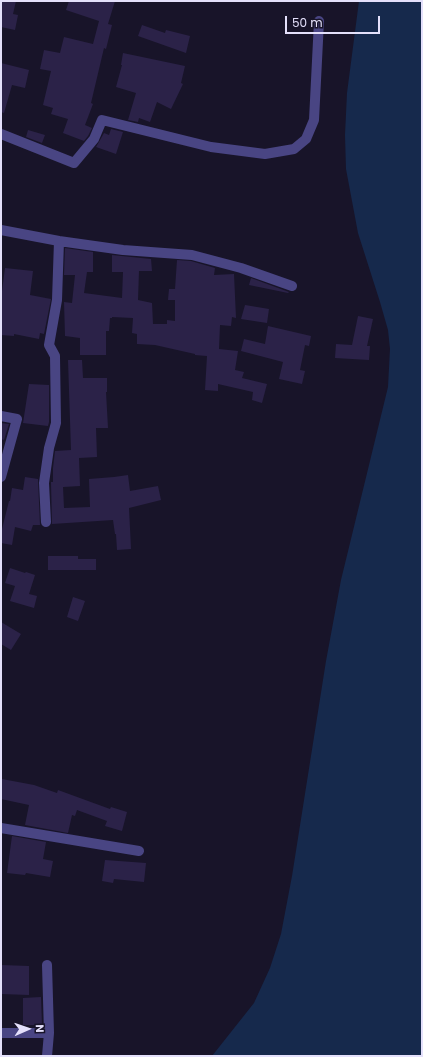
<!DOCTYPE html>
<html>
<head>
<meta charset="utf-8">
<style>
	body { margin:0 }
	#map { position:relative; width:423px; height:1057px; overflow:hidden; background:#181429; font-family:Poppins,sans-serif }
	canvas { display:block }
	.frame { position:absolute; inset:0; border:2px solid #e4e0fb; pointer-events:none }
	.north { position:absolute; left:8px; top:1009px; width:40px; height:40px; -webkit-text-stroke:3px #181429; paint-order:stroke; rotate:88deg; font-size:11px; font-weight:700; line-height:16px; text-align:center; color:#e4e0fb }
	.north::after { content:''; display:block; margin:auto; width:14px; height:18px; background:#e4e0fb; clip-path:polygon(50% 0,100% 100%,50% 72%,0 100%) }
	.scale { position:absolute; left:285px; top:16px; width:95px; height:18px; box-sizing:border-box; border:2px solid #e4e0fb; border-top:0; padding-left:5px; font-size:12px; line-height:14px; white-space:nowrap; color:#e4e0fb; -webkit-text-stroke:3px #181429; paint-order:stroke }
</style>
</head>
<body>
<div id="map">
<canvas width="423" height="1057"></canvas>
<div class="frame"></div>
<div class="north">N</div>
<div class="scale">50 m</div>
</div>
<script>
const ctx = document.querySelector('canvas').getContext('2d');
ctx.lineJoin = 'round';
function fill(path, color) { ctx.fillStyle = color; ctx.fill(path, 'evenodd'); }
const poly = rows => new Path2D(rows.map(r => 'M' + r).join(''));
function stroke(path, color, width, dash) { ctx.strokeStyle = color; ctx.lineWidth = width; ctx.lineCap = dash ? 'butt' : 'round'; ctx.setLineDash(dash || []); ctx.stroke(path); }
const water = poly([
	[359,1,422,1,422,1056,212,1056,254,1003,270,968,281,934,292,876,326,661,341,580,388,387,390,349,388,330,380,302,358,233,346,169,345,135,347,93]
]);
const building = poly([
	[1,1,16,1,13,14,18,15,15,30,1,27],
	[69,1,115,1,108,24,112,25,106,49,104,48,91,103,93,104,85,125,92,128,88,136,84,141,63,133,68,119,51,114,53,108,43,105,51,71,40,69,44,50,60,53,64,37,93,44,99,21,66,10],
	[142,25,165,33,166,30,190,36,186,53,138,36],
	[123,53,185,66,181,83,183,84,171,109,157,102,150,122,139,118,138,122,128,120,136,93,116,87,122,65,121,65],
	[1,63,29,70,25,88,12,85,4,113,1,112],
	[111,129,123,132,116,154,96,147,104,133,109,135],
	[28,130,45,135,42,143,26,137],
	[65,248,93,252,93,272,87,272,84,293,122,298,123,272,112,272,112,255,151,259,152,271,139,271,138,300,152,303,153,324,167,324,167,320,175,321,175,300,168,300,169,289,175,289,177,260,191,261,215,268,214,275,234,274,236,318,232,317,231,326,220,325,219,349,238,351,235,370,244,372,242,378,267,384,262,403,252,400,253,392,218,384,218,391,205,390,207,356,195,355,195,354,155,345,137,344,137,334,132,333,133,318,112,317,112,318,110,318,109,331,106,331,106,355,80,355,80,338,65,336,64,302,72,303,75,275,64,275],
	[5,268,33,271,30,295,51,299,44,334,40,333,39,339,14,334,14,336,1,335,1,290,2,291],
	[251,278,289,292,288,293,249,285],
	[245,305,269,309,267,323,241,319],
	[358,316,373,319,367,346,370,346,369,360,335,358,336,344,352,345],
	[268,326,311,336,309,346,305,345,300,370,305,371,302,384,279,379,283,362,241,351,244,339,265,344],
	[68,360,82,360,83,378,107,378,107,392,106,392,108,428,96,428,97,457,79,458,80,486,63,487,64,508,90,507,89,479,114,477,128,475,130,491,158,486,161,500,129,508,131,549,117,550,116,534,115,534,113,520,52,524,51,483,51,482,53,482,53,468,55,451,71,450],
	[29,384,49,385,49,422,48,426,23,423],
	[1,423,9,424,4,440,1,439],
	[25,477,38,479,40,525,33,525,31,531,15,527,12,545,1,543,1,533,9,501,10,501,12,488,23,490],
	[48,556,78,556,78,559,96,559,96,570,48,570],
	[10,568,25,573,26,572,35,575,29,594,37,596,34,608,10,601,15,586,5,583],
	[73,597,85,601,78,621,67,617],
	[1,622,21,634,11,650,1,644],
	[2,779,34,785,57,793,58,790,110,809,111,807,127,812,122,831,105,826,107,821,77,810,75,816,72,815,68,833,25,825,29,805,1,799],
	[12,836,46,842,43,859,53,861,50,877,26,873,25,875,7,873],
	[105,860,146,863,144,882,114,879,113,883,102,881],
	[1,965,29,966,29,995,1,994],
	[41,997,42,1025,23,1025,23,998]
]);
const minor = poly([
	[1,134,74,163,94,139,102,120,211,147,265,154,294,149,306,139,314,120,319,21],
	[1,230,59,241,123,250,192,255,241,268,292,286],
	[1,416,17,419,1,477],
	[46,522,44,483,49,448,56,423,55,356,49,345,57,300,59,241],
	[1,828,139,851],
	[1,1033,49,1033],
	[47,1056,49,1033,47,965]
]);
fill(water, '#16294c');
fill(building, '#2b2248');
stroke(minor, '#494583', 10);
</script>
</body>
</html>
